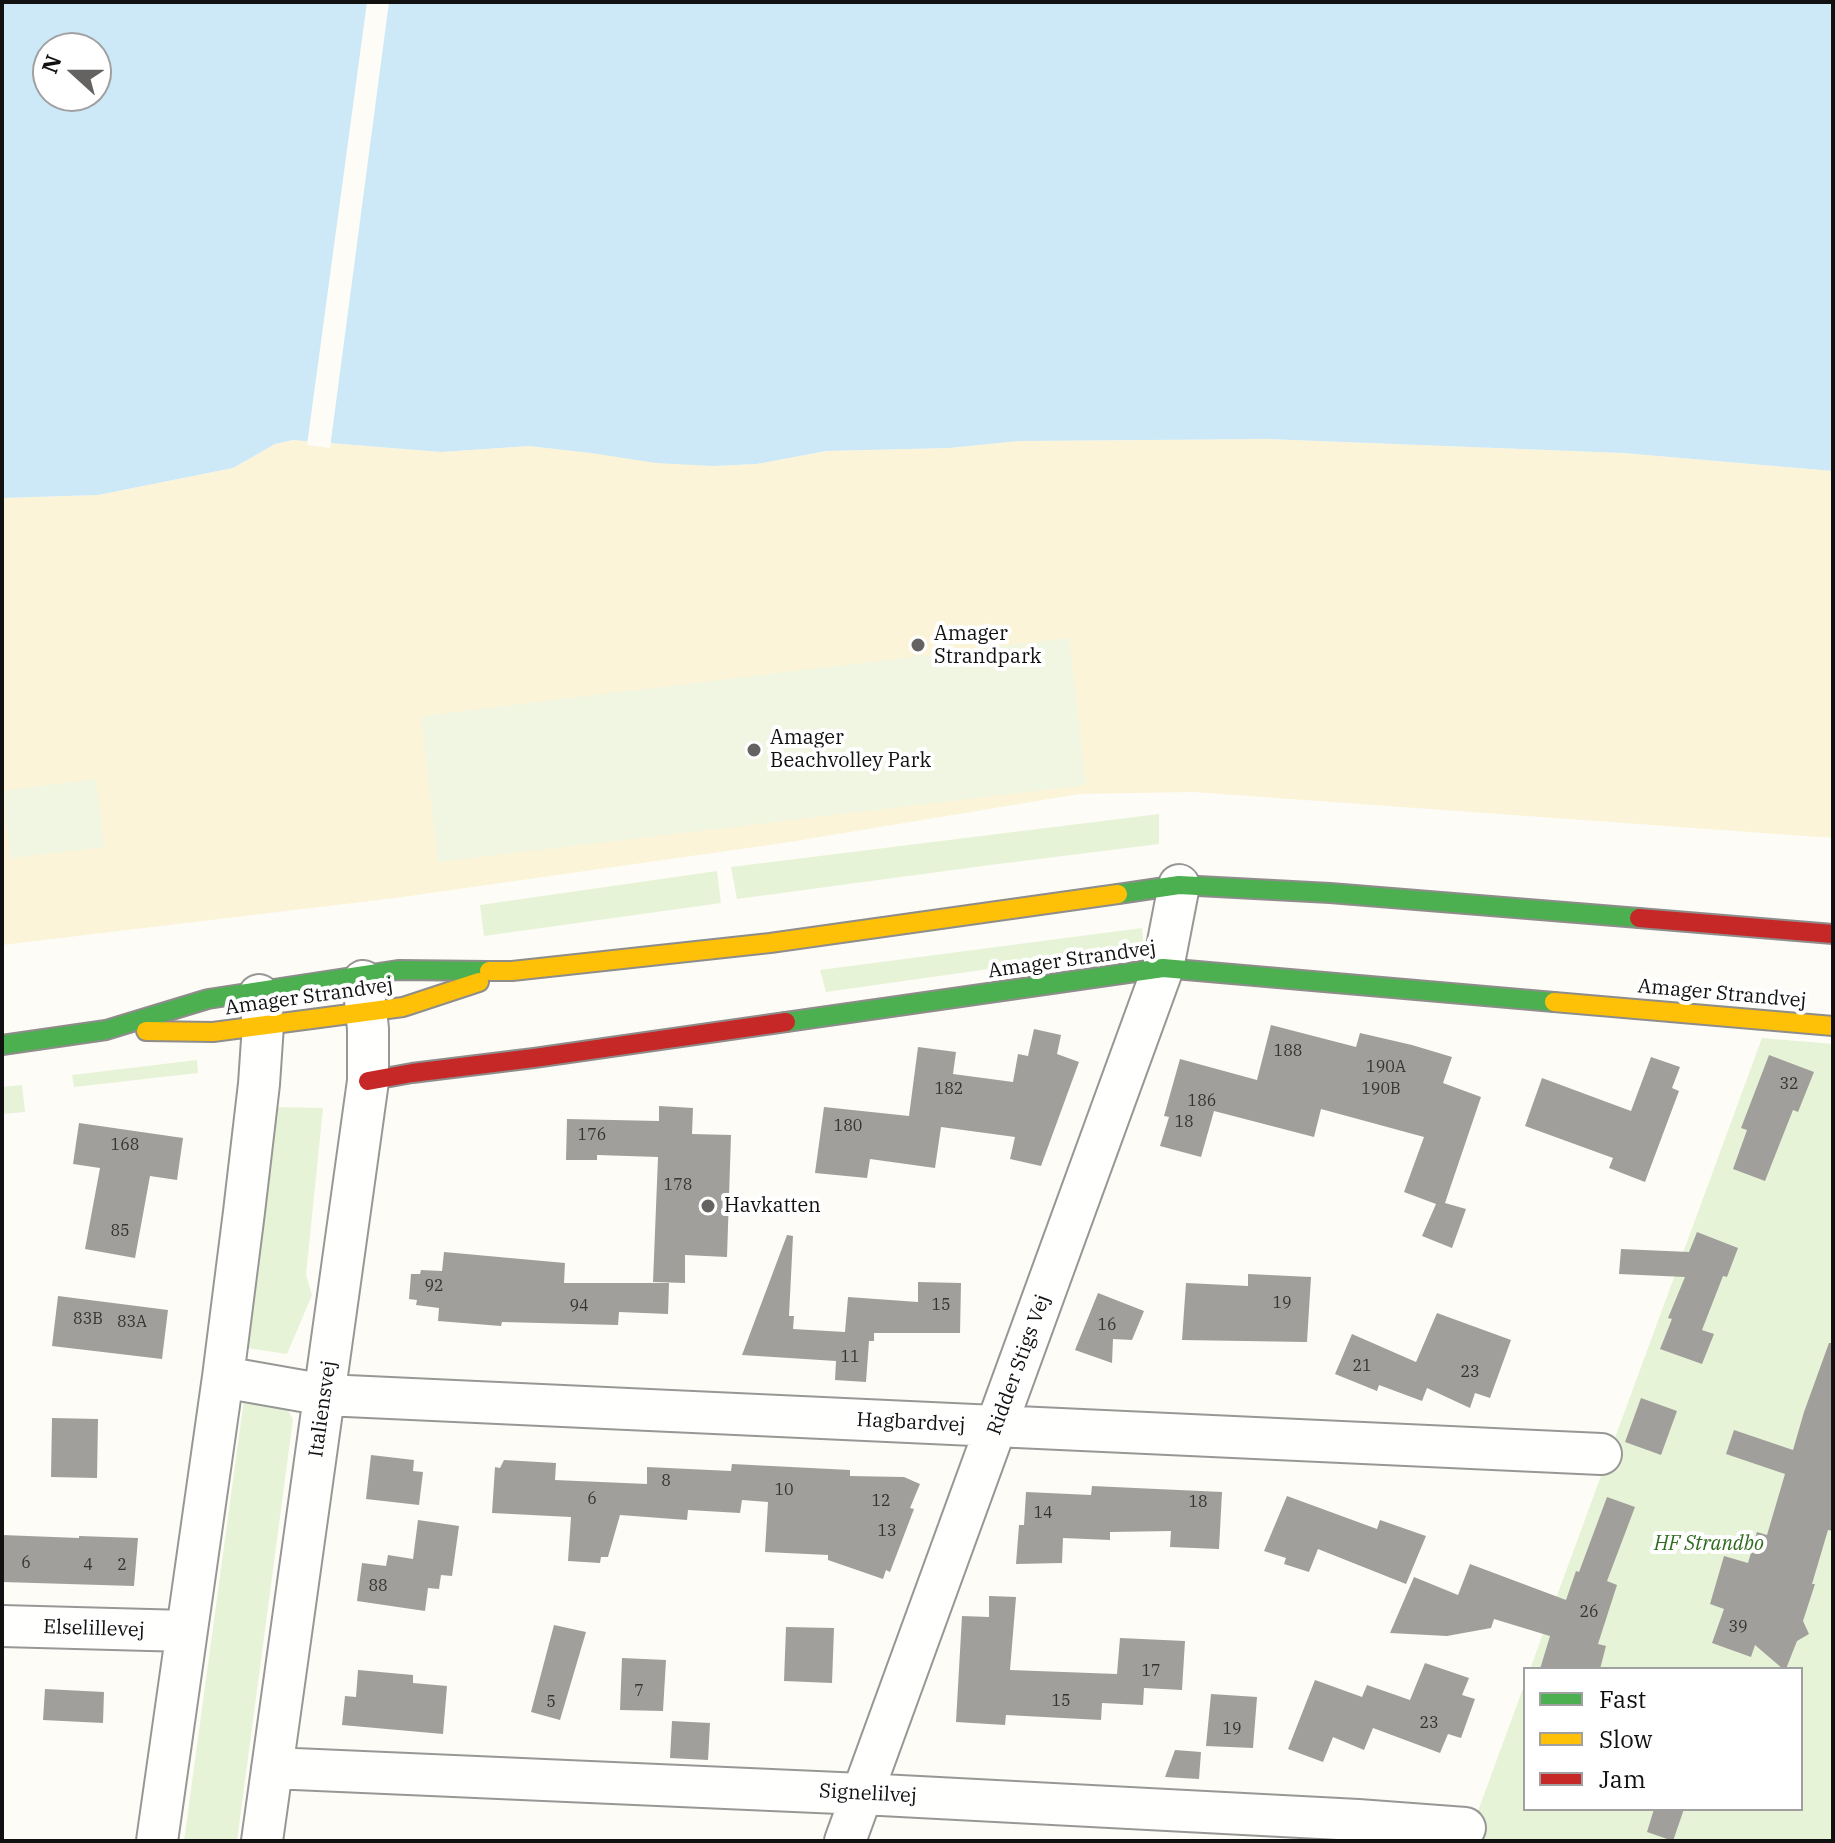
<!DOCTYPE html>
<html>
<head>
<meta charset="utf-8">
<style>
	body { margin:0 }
	#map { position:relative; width:1835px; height:1843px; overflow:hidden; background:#fdfcf7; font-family:"IBM Plex Serif",serif }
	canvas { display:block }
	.frame { position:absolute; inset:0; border:4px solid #111; pointer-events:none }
	.legend { position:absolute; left:1523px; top:1667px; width:280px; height:144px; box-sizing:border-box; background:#fff; border:2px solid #a0a0a0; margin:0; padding:10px 14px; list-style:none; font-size:24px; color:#111 }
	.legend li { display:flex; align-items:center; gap:16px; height:40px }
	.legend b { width:40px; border:2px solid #a0a0a0 }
	.north { position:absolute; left:32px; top:32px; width:80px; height:80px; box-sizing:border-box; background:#fff; border:2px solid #a0a0a0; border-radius:50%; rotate:291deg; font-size:22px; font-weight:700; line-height:32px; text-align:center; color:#111 }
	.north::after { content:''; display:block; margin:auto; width:28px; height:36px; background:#646362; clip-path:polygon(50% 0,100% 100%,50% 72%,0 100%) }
</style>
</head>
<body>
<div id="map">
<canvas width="1835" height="1843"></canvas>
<div class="frame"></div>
<ul class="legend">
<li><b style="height:10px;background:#4caf50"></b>Fast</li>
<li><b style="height:10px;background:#ffc107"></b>Slow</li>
<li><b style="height:10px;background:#c62828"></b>Jam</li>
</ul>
<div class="north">N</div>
</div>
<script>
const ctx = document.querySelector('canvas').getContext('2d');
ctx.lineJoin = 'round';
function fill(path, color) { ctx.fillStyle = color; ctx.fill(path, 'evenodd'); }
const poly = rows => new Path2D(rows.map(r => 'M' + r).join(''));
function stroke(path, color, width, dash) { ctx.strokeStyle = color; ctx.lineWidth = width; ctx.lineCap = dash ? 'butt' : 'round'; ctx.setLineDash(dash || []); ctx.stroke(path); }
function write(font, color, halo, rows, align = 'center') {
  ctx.font = font + ' "IBM Plex Serif",serif'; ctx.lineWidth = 8; ctx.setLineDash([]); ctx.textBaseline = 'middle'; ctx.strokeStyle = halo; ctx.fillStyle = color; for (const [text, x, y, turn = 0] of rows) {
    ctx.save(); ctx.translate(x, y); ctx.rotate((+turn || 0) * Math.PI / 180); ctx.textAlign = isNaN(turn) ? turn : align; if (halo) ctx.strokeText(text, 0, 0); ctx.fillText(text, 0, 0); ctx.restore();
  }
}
const green = poly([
	[1159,814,1159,844,990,865,737,899,731,867],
	[717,871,721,903,484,936,480,905],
	[1142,928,1144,947,826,992,820,970],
	[1762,1038,1833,1044,1833,1841,1467,1841,1525,1683,1525,1809,1801,1809,1801,1669,1530,1669],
	[197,1060,198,1073,74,1087,72,1075],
	[22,1085,25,1112,2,1114,2,1087],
	[277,1107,323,1108,306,1275,312,1295,287,1354,247,1348],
	[245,1392,280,1397,293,1419,237,1841,184,1841]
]);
const sand = poly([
	[1268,439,1623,453,1833,471,1833,838,1193,792,1079,794,790,842,395,898,2,945,2,498,98,495,233,468,275,444,293,440,441,452,529,446,713,466,757,464,826,451,949,448,1019,441]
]);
const pitch = poly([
	[1069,638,1086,785,438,862,421,716],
	[96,779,104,847,11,858,3,791]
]);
const water = poly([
	[2,2,1833,2,1833,471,1623,453,1268,439,1019,441,949,448,826,451,757,464,713,466,656,463,591,453,529,446,441,452,293,440,275,444,233,468,98,495,2,498],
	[48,48,96,48,96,96,48,96]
]);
const pier = poly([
	[367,2,389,2,330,448,307,445]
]);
const building = poly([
	[1271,1025,1356,1047,1360,1033,1412,1045,1452,1057,1443,1083,1481,1097,1445,1203,1466,1209,1452,1248,1422,1236,1436,1204,1404,1192,1424,1137,1321,1109,1314,1137,1214,1111,1201,1157,1160,1146,1169,1117,1164,1116,1180,1059,1257,1080],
	[1034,1029,1061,1035,1057,1054,1079,1062,1041,1166,1010,1159,1015,1137,941,1127,935,1168,870,1159,867,1178,815,1173,824,1107,909,1116,918,1047,956,1052,953,1074,1013,1082,1018,1054,1028,1056],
	[1769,1055,1814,1072,1798,1112,1793,1110,1765,1181,1733,1169,1747,1130,1741,1128],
	[1651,1057,1680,1067,1672,1088,1679,1091,1645,1182,1609,1168,1613,1158,1525,1126,1542,1078,1631,1111],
	[659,1106,693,1108,692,1134,731,1135,727,1257,685,1255,685,1283,653,1282,658,1157,597,1155,597,1160,566,1160,567,1119,659,1121],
	[79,1123,183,1138,177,1180,150,1176,135,1258,85,1249,100,1168,73,1164],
	[1697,1232,1738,1248,1727,1277,1723,1276,1702,1330,1714,1334,1702,1364,1660,1349,1672,1319,1668,1318,1685,1277,1619,1274,1621,1249,1689,1252],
	[787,1235,793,1236,789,1316,794,1316,793,1329,845,1332,848,1297,918,1302,918,1282,961,1283,960,1333,874,1333,874,1341,869,1341,866,1382,835,1380,836,1361,742,1355],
	[444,1252,565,1263,564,1283,669,1283,668,1314,619,1312,618,1325,502,1322,501,1326,438,1321,439,1308,416,1305,417,1300,409,1299,411,1274,420,1274,421,1270,442,1271],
	[1248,1274,1311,1277,1307,1342,1182,1340,1186,1283,1248,1286],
	[1098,1293,1144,1311,1132,1340,1113,1339,1112,1363,1075,1350],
	[58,1296,168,1310,162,1359,52,1346],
	[1437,1313,1511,1340,1490,1398,1475,1393,1470,1408,1427,1388,1422,1401,1379,1385,1377,1391,1335,1374,1352,1334,1416,1362],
	[1829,1343,1833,1343,1833,1531,1828,1530,1812,1584,1815,1584,1803,1621,1809,1634,1797,1641,1786,1669,1783,1669,1755,1645,1751,1657,1712,1643,1724,1609,1710,1604,1724,1556,1748,1563,1757,1532,1767,1535,1785,1474,1726,1454,1734,1430,1793,1450,1804,1412],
	[1641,1398,1677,1411,1661,1455,1625,1442],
	[52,1418,98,1419,97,1478,51,1477],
	[371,1455,414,1460,413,1471,423,1472,419,1505,366,1499],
	[504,1460,556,1463,555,1480,647,1484,647,1467,731,1471,732,1464,850,1470,850,1476,904,1477,920,1484,910,1508,914,1509,890,1572,886,1570,883,1579,828,1560,828,1555,765,1552,768,1502,742,1500,740,1513,688,1510,687,1520,620,1515,608,1557,601,1557,600,1563,568,1561,571,1517,492,1513,495,1467,500,1468],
	[1092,1486,1222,1492,1219,1549,1170,1547,1171,1531,1110,1532,1110,1540,1063,1538,1062,1563,1016,1564,1019,1525,1024,1525,1026,1492,1091,1495],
	[1287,1496,1377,1529,1380,1520,1426,1536,1406,1584,1318,1549,1309,1572,1284,1564,1286,1558,1264,1551],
	[1607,1497,1635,1507,1607,1581,1617,1585,1598,1644,1606,1646,1600,1669,1540,1669,1550,1636,1494,1619,1491,1628,1447,1636,1390,1633,1414,1577,1458,1595,1470,1564,1566,1600,1576,1571,1579,1572],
	[418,1520,459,1526,452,1576,441,1575,439,1589,428,1588,425,1611,357,1601,362,1563,386,1566,388,1555,413,1559],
	[2,1535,79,1538,79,1536,138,1538,134,1586,2,1582],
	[989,1596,1016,1597,1010,1670,1117,1674,1120,1638,1185,1641,1182,1690,1144,1688,1143,1705,1102,1703,1101,1720,1006,1715,1005,1725,956,1722,962,1616,989,1617],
	[554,1625,586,1632,560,1720,531,1712],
	[786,1627,834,1628,832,1683,784,1681],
	[622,1658,666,1660,663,1711,620,1710],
	[1425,1663,1469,1678,1462,1695,1475,1699,1461,1738,1448,1734,1440,1753,1373,1728,1364,1750,1333,1737,1323,1762,1288,1749,1315,1680,1362,1697,1367,1685,1410,1700],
	[358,1670,413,1675,413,1683,447,1686,443,1734,342,1725,345,1696,356,1697],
	[45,1689,104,1692,103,1723,43,1720],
	[1211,1694,1257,1697,1253,1748,1206,1746],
	[672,1721,710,1723,708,1760,670,1758],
	[1175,1750,1201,1752,1199,1779,1165,1777],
	[1654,1809,1684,1809,1673,1841,1647,1832]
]);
const street = poly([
	[223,1377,325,1395,1601,1454],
	[2,1626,186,1631],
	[272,1768,862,1794,1358,1820,1465,1828],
	[157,1841,223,1377,244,1212,259,1084,263,1025,259,995],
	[262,1841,368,1081,368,1029,363,981],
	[845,1841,1163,968,1179,885]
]);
const fast = poly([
	[1118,894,1179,885,1330,893,1639,918],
	[786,1022,1163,968,1554,1002],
	[2,1045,106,1030,208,999,398,970,489,971]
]);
const slow = poly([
	[489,971,512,971,770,943,1118,894],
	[1554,1002,1833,1026],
	[146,1031,213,1032,403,1007,479,982]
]);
const jam = poly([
	[1639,918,1833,934],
	[368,1081,412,1073,534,1058,786,1022]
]);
const markers = [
	[918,645,8,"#646362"],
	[754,750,8,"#646362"],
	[708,1206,8,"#646362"]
];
const numberNames = [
	["188",1288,1051],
	["190A",1386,1067],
	["32",1789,1084],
	["182",949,1089],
	["190B",1381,1089],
	["186",1202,1101],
	["18",1184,1122],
	["180",848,1126],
	["176",592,1135],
	["168",125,1145],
	["178",678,1185],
	["85",120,1231],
	["92",434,1286],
	["19",1282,1303],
	["15",941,1305],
	["94",579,1306],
	["83B",88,1319],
	["83A",132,1322],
	["16",1107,1325],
	["11",850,1357],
	["21",1362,1366],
	["23",1470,1372],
	["8",666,1481],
	["10",784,1490],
	["6",592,1499],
	["12",881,1501],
	["18",1198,1502],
	["14",1043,1513],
	["13",887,1531],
	["6",26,1563],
	["4",88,1565],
	["2",122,1565],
	["88",378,1586],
	["26",1589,1612],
	["39",1738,1627],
	["17",1151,1671],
	["7",639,1691],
	["15",1061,1701],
	["5",551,1702],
	["23",1429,1723],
	["19",1232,1729]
];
const poiNames = [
	["Amager",934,634],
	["Strandpark",934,657],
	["Amager",770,738],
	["Beachvolley Park",770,761],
	["Havkatten",724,1206]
];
const streetNames = [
	["Amager Strandvej",1072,960,-8],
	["Amager Strandvej",1722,994,5],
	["Amager Strandvej",309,997,-8],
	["Ridder Stigs Vej",1019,1365,-70],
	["Italiensvej",323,1409,-82],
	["Hagbardvej",911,1423,3],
	["Elselillevej",94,1629,2],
	["Signelilvej",868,1794,3]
];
const parkNames = [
	["HF Strandbo",1709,1544]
];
fill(green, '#e7f3d7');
fill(sand, '#fcf4d9');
fill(pitch, '#f0f6e1');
fill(water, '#cde8f7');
fill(pier, '#fdfcf7');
fill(building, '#a19f9c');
stroke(street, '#979795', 44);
stroke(fast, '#8e8d8b', 22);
stroke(slow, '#8e8d8b', 22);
stroke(jam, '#8e8d8b', 22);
stroke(street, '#fffffe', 40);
stroke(fast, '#4caf50', 18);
stroke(slow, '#ffc107', 18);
stroke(jam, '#c62828', 18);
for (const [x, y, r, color] of markers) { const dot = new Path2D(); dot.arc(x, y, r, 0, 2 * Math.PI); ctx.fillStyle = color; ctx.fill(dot); stroke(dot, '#fff', 3); }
write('16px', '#353434', null, numberNames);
write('20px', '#111', '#fff', poiNames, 'left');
write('20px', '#111', '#fff', streetNames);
write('italic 20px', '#2f6b1f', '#fff', parkNames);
</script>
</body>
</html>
